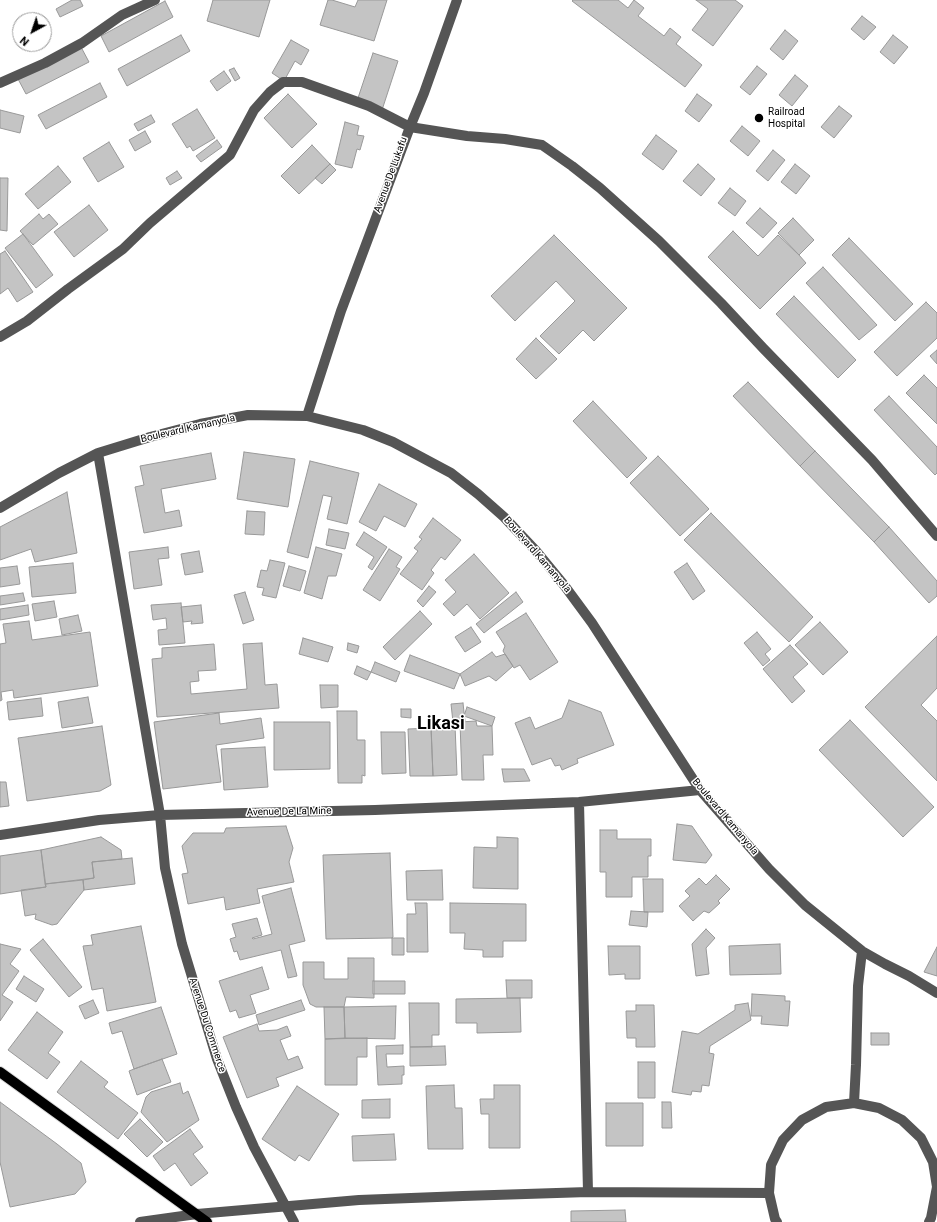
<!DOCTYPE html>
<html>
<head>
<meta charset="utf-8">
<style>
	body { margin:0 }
	#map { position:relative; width:937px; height:1222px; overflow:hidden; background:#fff; font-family:Roboto,sans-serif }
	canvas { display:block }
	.north { position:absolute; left:12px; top:12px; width:40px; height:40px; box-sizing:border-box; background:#fff; border:1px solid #999; border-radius:50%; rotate:220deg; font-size:11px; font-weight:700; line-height:16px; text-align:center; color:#000 }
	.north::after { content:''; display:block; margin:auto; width:14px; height:18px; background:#000; clip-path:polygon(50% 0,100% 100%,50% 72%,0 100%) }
</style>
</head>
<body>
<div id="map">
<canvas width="937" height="1222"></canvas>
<div class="north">N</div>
</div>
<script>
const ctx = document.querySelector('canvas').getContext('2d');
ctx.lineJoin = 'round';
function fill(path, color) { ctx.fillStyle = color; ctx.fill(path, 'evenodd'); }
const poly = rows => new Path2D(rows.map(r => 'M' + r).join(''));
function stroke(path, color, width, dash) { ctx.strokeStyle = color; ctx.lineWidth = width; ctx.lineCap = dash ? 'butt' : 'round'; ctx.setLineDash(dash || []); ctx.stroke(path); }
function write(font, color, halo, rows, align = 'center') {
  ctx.font = font + ' Roboto,sans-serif'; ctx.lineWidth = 3; ctx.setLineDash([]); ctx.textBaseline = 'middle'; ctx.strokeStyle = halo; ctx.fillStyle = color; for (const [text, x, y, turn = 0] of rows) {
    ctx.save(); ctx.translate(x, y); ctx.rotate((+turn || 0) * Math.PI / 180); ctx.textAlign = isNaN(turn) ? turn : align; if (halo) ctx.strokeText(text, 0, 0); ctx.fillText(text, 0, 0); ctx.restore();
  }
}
const building = poly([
	[72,0,80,0,83,6,60,17,56,9,72,0],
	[213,0,270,0,259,37,207,21,213,0],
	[328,0,332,0,355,7,358,0,387,0,374,41,320,25,328,0],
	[573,0,618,0,628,8,634,0,644,8,638,16,664,36,670,28,681,37,676,44,702,65,685,87,572,1,573,0],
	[696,0,735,0,743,6,713,46,692,30,708,9,696,0],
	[165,1,173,17,109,52,101,36,165,1],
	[862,16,876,27,864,40,851,29,862,16],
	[785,30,798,41,783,60,770,49,785,30],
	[181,35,190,51,127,86,118,69,181,35],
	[893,35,908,47,894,64,880,52,893,35],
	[291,40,309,50,301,65,295,61,284,81,272,73,291,40],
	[81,47,89,62,26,94,18,79,81,47],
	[373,53,398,61,382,110,357,101,373,53],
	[757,66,767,74,750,95,740,87,757,66],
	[234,68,240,78,235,81,229,70,234,68],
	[224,71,231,81,217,91,210,81,224,71],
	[795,75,808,86,792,106,779,95,795,75],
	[100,83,107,97,46,129,38,115,100,83],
	[288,94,317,124,292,148,264,118,288,94],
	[697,94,712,105,699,122,685,111,697,94],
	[839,106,852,116,834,138,821,127,839,106],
	[197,109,215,138,193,151,190,146,187,148,172,124,197,109],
	[0,110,24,116,20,133,0,128,0,110],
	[151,115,155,122,138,131,134,124,151,115],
	[345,122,359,126,357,135,364,136,360,150,357,149,352,168,335,164,345,122],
	[742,126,760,141,748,156,730,141,742,126],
	[145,131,151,142,135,151,129,140,145,131],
	[656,135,677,151,663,170,642,154,656,135],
	[217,140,222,147,201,162,196,156,217,140],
	[109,142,124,167,98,182,83,158,109,142],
	[312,145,330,164,299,194,281,176,312,145],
	[773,150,785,160,768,181,756,171,773,150],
	[330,164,336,170,322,184,315,178,330,164],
	[698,164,715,179,701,196,683,181,698,164],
	[795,164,810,176,796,194,781,182,795,164],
	[58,166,71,182,38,209,25,194,58,166],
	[177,171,182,178,170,185,166,178,177,171],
	[0,178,8,178,7,231,0,230,0,178],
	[730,188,746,201,735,216,718,203,730,188],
	[89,205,108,230,74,257,54,232,89,205],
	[760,208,777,223,763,238,746,223,760,208],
	[39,214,43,219,49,214,58,224,33,245,20,231,39,214],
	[793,218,814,240,799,255,778,233,793,218],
	[733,231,758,256,778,235,799,255,806,263,760,309,708,257,733,231],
	[23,234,53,275,36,288,5,248,23,234],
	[554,235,627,308,594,341,583,330,559,354,540,336,575,301,556,281,515,321,491,296,554,235],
	[849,238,913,304,895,321,832,255,849,238],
	[5,251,33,292,17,302,8,288,0,294,0,254,5,251],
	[823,267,877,325,859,340,806,283,823,267],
	[794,296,856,360,838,378,776,314,794,296],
	[926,302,937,313,937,338,897,376,874,352,926,302],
	[536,338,557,359,536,379,516,359,536,338],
	[937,350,937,364,930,356,937,350],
	[924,375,937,388,937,424,906,393,924,375],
	[748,382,815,451,800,466,733,396,748,382],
	[889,396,937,447,937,473,935,475,874,410,889,396],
	[593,401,647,458,627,478,573,421,593,401],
	[815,451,889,527,874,542,800,466,815,451],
	[244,452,295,459,288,507,237,499,244,452],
	[211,453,216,479,161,489,165,513,179,510,182,526,144,533,135,487,144,485,140,466,211,453],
	[658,456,709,509,680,536,630,483,658,456],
	[310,461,359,473,347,524,327,519,332,497,323,495,308,558,287,552,310,461],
	[379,484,417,504,405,527,384,516,376,531,359,522,379,484],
	[67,492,77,553,35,562,31,549,0,560,0,527,67,492],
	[247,511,265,512,264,535,245,534,247,511],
	[711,513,813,617,789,642,684,540,711,513],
	[433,518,461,540,445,560,441,557,431,570,434,573,422,590,400,574,418,551,414,548,422,539,419,537,433,518],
	[889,527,937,581,937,596,929,603,874,542,889,527],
	[329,529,349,533,345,549,326,545,329,529],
	[364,532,387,547,372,570,368,567,374,557,356,545,364,532],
	[168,547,169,558,158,559,162,585,134,589,129,552,168,547],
	[316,547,342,554,336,576,328,576,322,599,304,593,316,547],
	[389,549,402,557,396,567,400,569,380,601,363,590,389,549],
	[199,551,203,572,185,575,181,554,199,551],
	[474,554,509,593,480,619,467,604,454,616,443,604,456,592,445,580,474,554],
	[270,560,285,563,276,598,262,595,264,588,257,587,261,570,267,571,270,560],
	[73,563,76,593,32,597,29,567,73,563],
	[687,563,705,591,693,600,674,572,687,563],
	[17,566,20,584,0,587,0,568,17,566],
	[289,566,306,571,300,591,283,586,289,566],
	[429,586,436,592,423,607,417,601,429,586],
	[245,592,254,620,243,624,234,595,245,592],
	[516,592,523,602,484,633,476,624,516,592],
	[23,593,25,601,0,605,0,596,23,593],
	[54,601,57,617,35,621,32,604,54,601],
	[181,603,185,643,159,645,158,630,167,629,166,618,153,620,151,605,181,603],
	[28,605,29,615,0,620,0,609,28,605],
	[201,605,203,623,191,624,192,621,183,622,181,607,201,605],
	[420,611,432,624,395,660,383,647,420,611],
	[526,613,558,662,530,680,520,665,514,668,503,651,505,646,496,632,526,613],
	[78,615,82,631,62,635,59,619,78,615],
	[29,621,32,640,90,632,98,686,14,698,13,690,1,692,2,700,0,701,0,644,6,643,3,624,29,621],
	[820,622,848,652,823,675,795,645,820,622],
	[471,627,481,642,465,652,455,637,471,627],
	[757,632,771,649,765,654,770,660,763,666,744,643,757,632],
	[937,636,937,688,921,705,937,721,937,781,865,707,937,636],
	[303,638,333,647,328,662,299,654,303,638],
	[262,643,265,685,277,684,279,708,157,717,152,659,162,658,162,648,214,644,216,670,198,671,199,681,190,682,191,694,247,689,243,644,262,643],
	[348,643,359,646,357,653,347,650,348,643],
	[790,645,808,664,793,677,805,691,792,703,763,669,790,645],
	[492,652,496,657,505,654,513,666,496,681,489,676,465,686,460,674,492,652],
	[410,655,460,674,454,689,404,671,410,655],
	[375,662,400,672,396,682,371,672,375,662],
	[357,666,371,672,367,680,354,674,357,666],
	[320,685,338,685,338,707,321,708,320,685],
	[88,697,93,723,62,728,58,702,88,697],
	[41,698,43,716,9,720,7,702,41,698],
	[569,700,601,712,614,745,577,759,578,763,562,770,560,765,555,766,551,758,532,765,515,723,530,717,535,729,562,718,569,700],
	[463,703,465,721,453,722,451,704,463,703],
	[467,707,495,717,492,726,464,716,467,707],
	[401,709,411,709,411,718,401,717,401,709],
	[337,711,357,711,357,740,365,740,365,776,362,775,362,783,338,783,337,711],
	[219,713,220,724,261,718,264,738,216,745,221,782,163,789,154,722,219,713],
	[850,720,934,807,903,837,819,750,850,720],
	[476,721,477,726,492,726,493,755,483,755,484,780,462,780,460,722,476,721],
	[274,722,330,722,330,769,274,770,274,722],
	[431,725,455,725,457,775,433,776,431,725],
	[102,726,111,785,100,791,27,801,18,738,102,726],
	[431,728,433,776,410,776,408,729,431,728],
	[381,732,405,732,406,773,382,774,381,732],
	[265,747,268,787,224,790,221,749,265,747],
	[502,769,524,769,530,781,504,782,502,769],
	[0,782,6,782,9,806,0,807,0,782],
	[677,824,692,826,712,855,706,863,673,860,677,824],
	[286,826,293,848,289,862,294,882,257,889,260,903,226,910,224,897,188,904,182,874,188,873,182,846,193,833,224,833,226,828,286,826],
	[600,830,617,830,617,839,651,839,651,856,648,856,648,877,632,877,632,897,606,897,606,872,600,872,600,830],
	[101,837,121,850,122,859,92,862,94,878,45,884,41,850,101,837],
	[497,837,518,838,518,889,473,888,474,847,497,848,497,837],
	[41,850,46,887,0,894,0,856,41,850],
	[390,853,393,937,392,938,326,939,323,855,390,853],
	[132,858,135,884,84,890,83,880,94,878,92,862,132,858],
	[442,870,443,900,407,900,406,871,442,870],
	[716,875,730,889,718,901,720,903,709,913,704,911,693,921,679,906,690,896,685,891,699,878,706,885,716,875],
	[643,879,663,879,663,912,644,912,643,879],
	[83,880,84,890,57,924,52,925,35,919,36,914,25,916,21,890,46,887,45,884,83,880],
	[291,888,305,941,289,945,297,976,288,978,281,950,240,960,237,951,234,952,230,939,236,937,232,924,257,918,262,935,252,938,253,939,272,934,262,896,291,888],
	[415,903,427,903,428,952,407,952,407,914,416,914,415,903],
	[450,903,526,904,526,941,503,941,503,957,483,957,483,950,464,949,465,933,450,933,450,903],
	[631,911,648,912,647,927,629,925,631,911],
	[141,926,156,1002,107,1011,103,988,92,990,83,946,93,945,91,935,141,926],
	[706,929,715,938,706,948,709,974,696,976,692,944,706,929],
	[392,938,404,938,404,955,392,955,392,938],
	[43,939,82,987,69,997,30,950,43,939],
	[0,944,21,949,10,964,19,971,2,995,13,1002,0,1021,0,944],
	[780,944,781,974,730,975,729,946,780,944],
	[608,946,640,946,640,979,625,979,625,974,609,975,608,946],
	[937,947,937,976,924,972,937,947],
	[348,958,374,958,374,998,346,997,344,1007,316,1007,310,1004,303,985,303,962,324,962,324,979,348,979,348,958],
	[262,967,269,989,250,995,256,1013,239,1018,236,1010,230,1012,219,981,262,967],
	[24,976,44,989,36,1002,16,989,24,976],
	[506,980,532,980,532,998,507,998,506,980],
	[373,981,405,981,405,994,373,994,373,981],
	[752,994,785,996,785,1001,790,1001,788,1026,761,1024,762,1016,751,1016,752,994],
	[520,998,521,1032,477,1033,477,1023,456,1023,456,999,520,998],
	[93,1000,99,1013,85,1019,79,1006,93,1000],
	[301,1000,305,1010,259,1025,256,1015,301,1000],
	[409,1003,439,1003,439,1035,432,1035,432,1047,410,1047,409,1003],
	[748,1003,751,1020,710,1046,709,1053,714,1054,709,1086,702,1085,701,1092,692,1091,691,1095,672,1092,682,1031,698,1034,735,1010,735,1005,748,1003],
	[636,1005,654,1005,655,1047,636,1047,636,1038,627,1038,626,1011,636,1011,636,1005],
	[396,1006,395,1039,345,1038,344,1007,396,1006],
	[161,1007,177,1054,134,1069,122,1031,112,1034,109,1023,161,1007],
	[324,1007,344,1007,345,1038,325,1039,324,1007],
	[37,1012,63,1032,48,1053,60,1062,47,1079,8,1050,37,1012],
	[257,1024,259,1031,277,1030,287,1026,291,1036,280,1040,288,1060,298,1056,303,1068,276,1078,279,1086,247,1098,223,1037,257,1024],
	[871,1033,889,1033,889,1045,871,1045,871,1033],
	[367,1038,367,1057,357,1057,357,1085,325,1085,325,1039,367,1038],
	[403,1045,403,1054,386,1054,387,1067,404,1066,404,1075,402,1075,402,1084,378,1085,376,1046,403,1045],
	[445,1046,446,1065,410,1066,410,1047,445,1046],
	[162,1059,171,1082,137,1095,129,1071,134,1069,162,1059],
	[81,1061,108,1082,104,1087,138,1113,118,1139,57,1092,81,1061],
	[638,1062,655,1062,655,1098,638,1098,638,1062],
	[180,1083,183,1094,188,1091,199,1120,167,1142,141,1112,146,1097,151,1092,180,1083],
	[454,1085,455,1108,462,1108,463,1149,428,1149,426,1086,454,1085],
	[494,1085,520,1085,520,1148,489,1148,489,1114,481,1114,480,1099,494,1099,494,1085],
	[297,1086,339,1114,309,1161,299,1155,295,1161,262,1139,297,1086],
	[390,1099,390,1118,362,1118,362,1100,390,1099],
	[0,1102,57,1144,81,1163,86,1182,75,1194,10,1207,0,1162,0,1102],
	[662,1102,671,1102,672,1128,662,1128,662,1102],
	[606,1103,643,1103,643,1146,606,1146,606,1103],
	[140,1119,163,1142,147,1157,124,1134,140,1119],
	[190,1129,203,1147,193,1154,208,1173,191,1186,175,1163,164,1171,153,1156,190,1129],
	[394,1134,396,1160,353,1161,352,1136,394,1134],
	[625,1210,626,1222,571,1222,571,1211,625,1210]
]);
const minor = poly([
	[0,83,45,63,82,43,122,15,155,0],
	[0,337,27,321,68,289,123,249,150,223,230,155,254,110,270,92,283,82,302,82,369,106,410,127,467,136,505,139,542,145,572,166,600,188,659,241,721,303,763,348,872,460,937,536],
	[307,416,341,311,410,127,424,93,457,0],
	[98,453,160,815,165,868,182,944,217,1059,236,1107,254,1147,294,1222],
	[0,508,59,473,98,453,150,437,200,424,248,415,307,416,363,430,393,442,451,473,478,494,504,517,536,551,564,585,592,623,700,790,769,869,805,905,862,951,885,964,909,976,937,993],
	[579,802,588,1192],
	[0,835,99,820,160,815,375,810,579,802,700,790],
	[854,1103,856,1065,858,986,862,951],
	[140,1222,197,1214,359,1200,463,1196,588,1192,769,1193],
	[777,1222,775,1219,769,1193,771,1165,783,1140,802,1120,826,1107,854,1103,879,1108,902,1120,921,1138,933,1162,937,1187,931,1218,929,1222]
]);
const major = poly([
	[0,1072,207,1222]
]);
const markers = [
	[759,118,5,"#000"]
];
const poiNames = [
	["Railroad",768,112],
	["Hospital",768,124]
];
const streetNames = [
	["Avenue De Lukafu",391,175,-70],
	["Boulevard Kamanyola",188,429,-13],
	["Boulevard Kamanyola",537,555,49],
	["Avenue De La Mine",289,812,-1],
	["Boulevard Kamanyola",725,817,50],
	["Avenue Du Commerce",207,1025,72]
];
const townNames = [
	["Likasi",441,724]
];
fill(building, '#c4c4c4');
stroke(building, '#999', 1);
stroke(major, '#dbdbdb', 12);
stroke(minor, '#555', 10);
stroke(major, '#000', 10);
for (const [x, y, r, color] of markers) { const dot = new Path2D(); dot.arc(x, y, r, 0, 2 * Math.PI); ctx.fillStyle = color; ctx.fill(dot); stroke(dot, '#fff', 1.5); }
write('10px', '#000', '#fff', poiNames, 'left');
write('10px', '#000', '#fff', streetNames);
write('bold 18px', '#000', '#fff', townNames);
</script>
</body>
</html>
